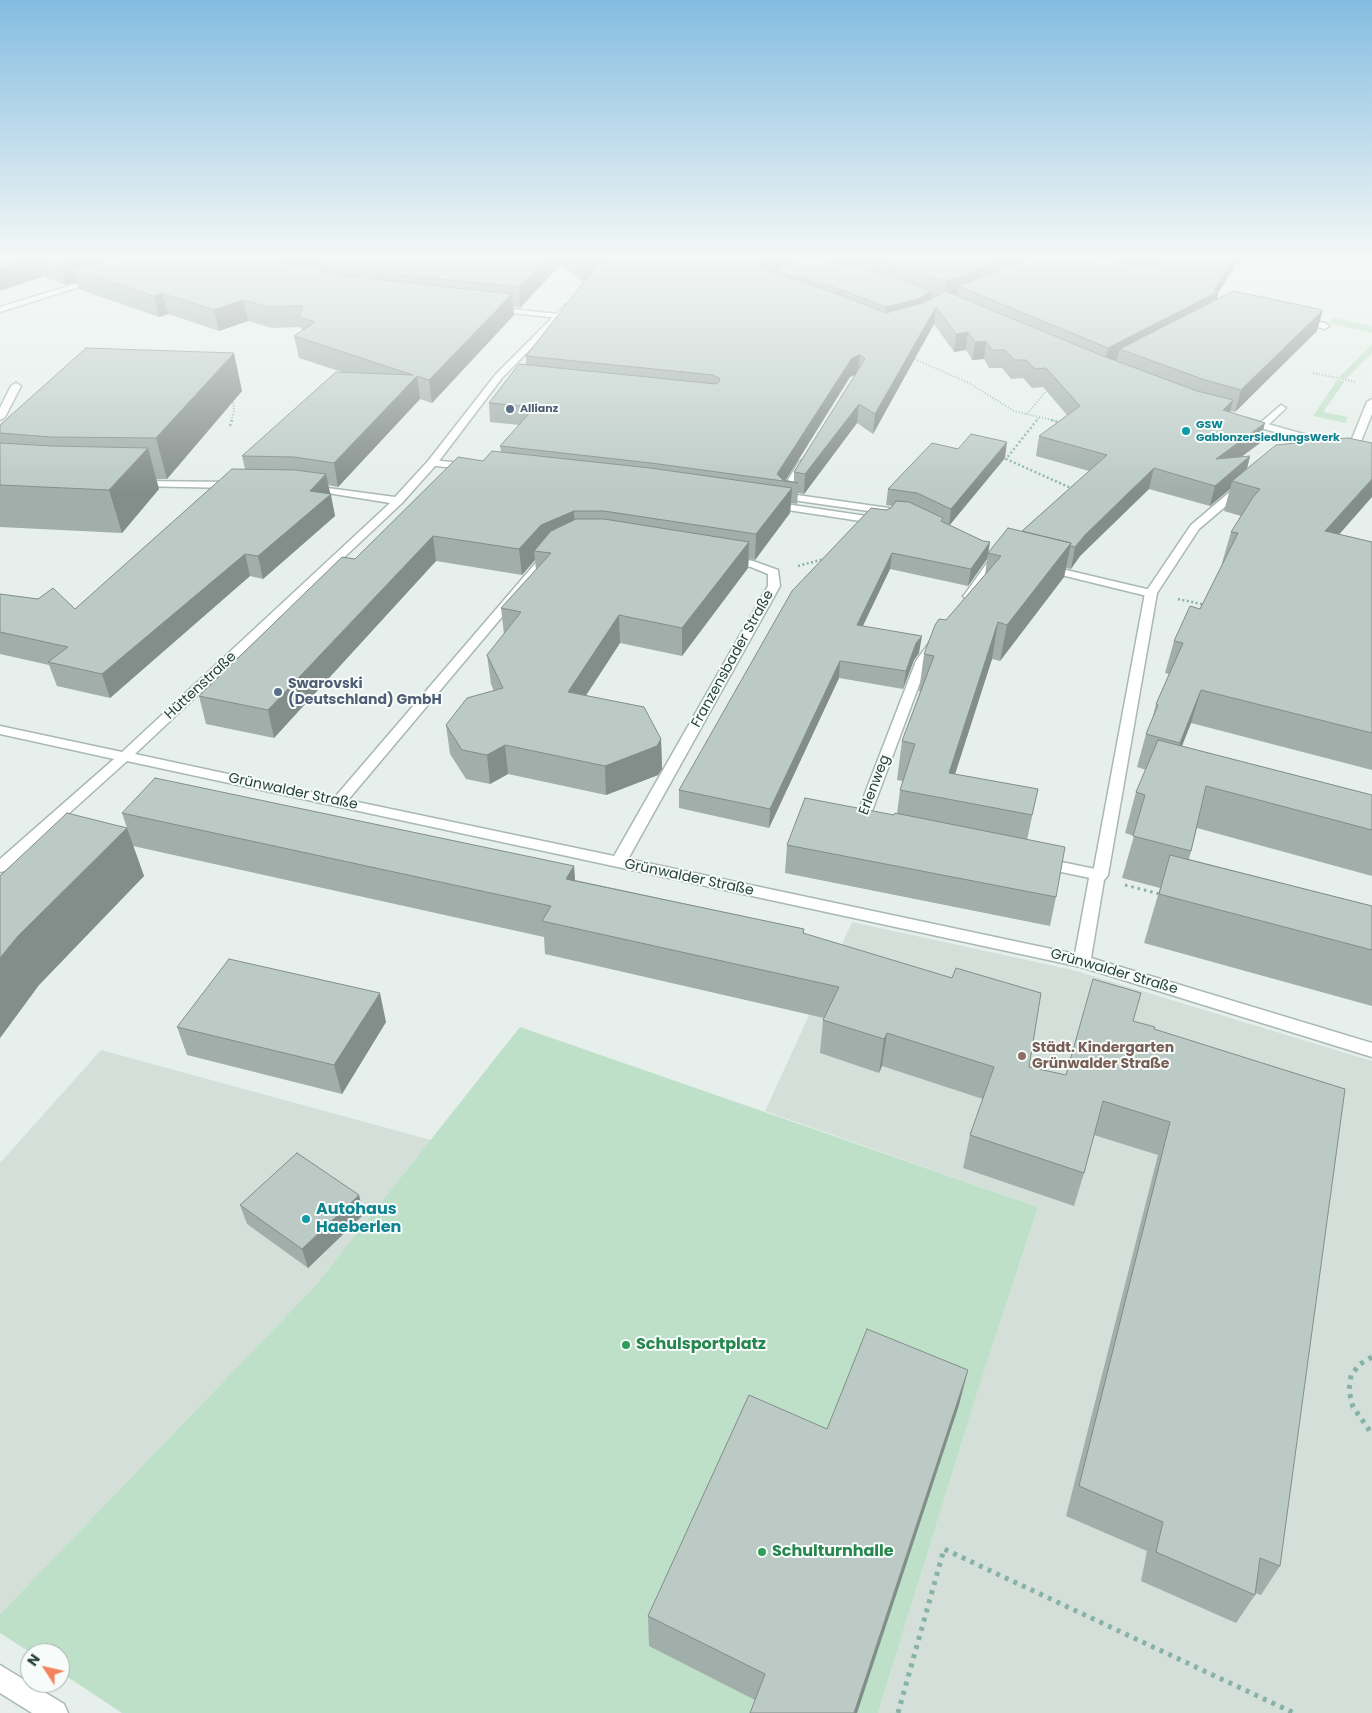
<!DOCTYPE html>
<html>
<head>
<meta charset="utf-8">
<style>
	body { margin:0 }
	#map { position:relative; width:1372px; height:1713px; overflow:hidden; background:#e6efeb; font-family:Poppins,sans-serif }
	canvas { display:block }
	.north { position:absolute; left:20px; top:1643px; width:50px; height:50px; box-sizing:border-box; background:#f7fbf9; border:1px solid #a3b1ad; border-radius:50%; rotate:305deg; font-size:14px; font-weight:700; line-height:20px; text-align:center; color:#24423a }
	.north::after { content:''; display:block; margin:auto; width:18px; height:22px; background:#f4845f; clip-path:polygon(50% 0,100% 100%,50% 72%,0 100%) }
</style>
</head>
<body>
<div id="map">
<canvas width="1372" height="1713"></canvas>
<div class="north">N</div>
</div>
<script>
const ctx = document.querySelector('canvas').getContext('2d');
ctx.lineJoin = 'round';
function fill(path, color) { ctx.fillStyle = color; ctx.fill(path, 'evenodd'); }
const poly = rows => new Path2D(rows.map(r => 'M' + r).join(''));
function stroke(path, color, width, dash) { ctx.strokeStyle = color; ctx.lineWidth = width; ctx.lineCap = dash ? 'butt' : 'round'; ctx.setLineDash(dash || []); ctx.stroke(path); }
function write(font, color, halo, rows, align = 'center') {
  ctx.font = font + ' Poppins,sans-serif'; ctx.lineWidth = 4; ctx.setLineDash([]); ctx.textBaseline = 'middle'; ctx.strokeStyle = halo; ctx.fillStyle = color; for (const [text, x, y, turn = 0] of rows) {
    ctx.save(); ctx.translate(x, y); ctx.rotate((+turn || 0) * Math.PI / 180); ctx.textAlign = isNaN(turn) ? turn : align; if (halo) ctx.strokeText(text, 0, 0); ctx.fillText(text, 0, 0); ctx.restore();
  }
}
const built = poly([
	[852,922,1073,970,1372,1061,1372,1713,878,1713,974,1403,1038,1207,765,1111],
	[101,1050,431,1140,315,1286,0,1614,0,1163]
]);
const green = poly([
	[1334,318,1372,326,1372,333,1328,323],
	[1372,344,1372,353,1346,379,1339,377],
	[1337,380,1345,381,1323,412,1348,417,1345,423,1313,416],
	[520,1027,1038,1207,974,1403,878,1713,122,1713,60,1672,60,1653,31,1653,0,1633,0,1614,315,1286]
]);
const pathFar3 = poly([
	[912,358,969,383,1014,411,1056,421],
	[1313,373,1357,382],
	[1027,414,1046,391],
	[231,421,234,411,233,400],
	[1036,421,1040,417]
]);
const pathFar2 = poly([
	[1037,420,1006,459,1071,488],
	[1051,420,1062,423],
	[230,426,232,420],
	[798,566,824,559],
	[1178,599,1206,605]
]);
const pathFar1 = poly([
	[1125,885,1160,894]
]);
const path = poly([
	[1372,1357,1360,1364,1351,1375,1349,1391,1353,1407,1372,1434],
	[898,1713,944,1549,1294,1713]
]);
const lane = poly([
	[492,307,558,314,562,316,558,318,495,311,492,311,492,307],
	[1297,318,1325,323,1329,326,1325,329,1300,322,1296,320,1297,318],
	[1372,399,1372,414,1357,451,1352,454,1348,453,1347,451,1367,402,1372,399],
	[1281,405,1286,408,1284,410,1265,428,1259,428,1259,424,1281,405],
	[804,459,809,462,790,494,889,508,894,511,889,514,779,498,778,496,799,462,804,459],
	[432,460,471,464,476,467,471,470,428,465,427,463,432,460],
	[772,502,880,518,885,521,880,524,768,507,767,505,772,502],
	[996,555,1002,558,973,598,965,598,963,596,965,594,992,556,996,555],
	[1045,565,1155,591,1157,593,1151,597,1041,570,1039,568,1041,566,1045,565],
	[935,639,941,643,928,661,866,827,864,830,859,832,854,830,852,827,916,661,931,640,935,639],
	[1042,858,1100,870,1105,871,1108,875,1105,879,1100,880,1037,867,1034,863,1037,859,1042,858]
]);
const street = poly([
	[94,278,101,280,0,312,0,307,94,278],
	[565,305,572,307,502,378,436,465,402,503,135,754,335,797,546,551,550,550,556,553,554,555,348,800,614,856,768,586,768,574,751,567,725,562,723,560,729,557,753,561,778,570,780,586,628,859,1075,954,1089,878,1093,873,1145,593,1191,525,1238,485,1242,484,1247,487,1246,489,1199,529,1157,593,1108,875,1104,880,1091,958,1372,1043,1372,1057,1081,967,127,761,5,871,0,872,0,859,114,759,0,734,0,726,122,752,390,503,309,490,305,489,304,487,305,485,395,497,428,461,496,374,565,305],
	[16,383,21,386,5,417,0,420,0,408,11,386,16,383],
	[139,481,233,482,238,485,233,488,135,486,134,484,139,481],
	[0,1665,64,1704,68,1713,32,1713,0,1693,0,1665]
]);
const secondary = poly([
	[1246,418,1372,453,1372,459,1243,423,1241,421,1246,418]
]);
const wall = poly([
	[0,254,1162,254,1153,265,1218,293,1217,300,1317,331,1235,412,1230,411,1230,413,1260,443,1241,457,1250,456,1247,469,1339,534,1372,542,1372,770,1191,723,1182,746,1372,795,1372,876,1197,828,1189,859,1372,906,1372,1006,1144,943,1160,888,1122,878,1134,836,1125,833,1136,792,1146,770,1137,767,1146,734,1152,720,1156,704,1169,674,1165,673,1174,641,1200,609,1223,563,1222,563,1231,532,1241,516,1224,511,1230,489,1210,506,1149,489,1080,556,1071,569,1066,568,1064,577,1000,661,992,659,955,774,1038,789,1027,840,1056,897,1050,926,785,873,787,845,897,814,900,790,903,781,897,780,902,741,920,692,919,691,924,654,946,620,985,575,988,553,1022,531,1089,471,1036,456,1039,436,1067,415,1043,387,1032,388,1023,378,1011,379,1002,368,989,368,984,359,972,360,966,350,954,352,934,324,873,434,857,423,804,494,798,493,797,504,791,503,790,513,755,560,749,559,748,568,682,656,620,643,586,695,661,739,662,769,658,775,606,795,508,774,490,784,466,779,450,754,446,725,494,691,491,684,487,655,504,634,501,608,536,570,535,560,522,575,436,561,274,738,206,724,199,696,355,559,483,461,501,452,500,446,519,425,490,422,489,403,526,365,526,356,583,283,561,264,520,308,513,307,514,315,432,403,420,399,338,487,328,485,330,494,331,494,335,516,263,579,250,576,110,698,57,686,49,665,0,654,0,594,75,609,245,469,242,456,342,372,299,358,294,336,302,331,301,327,272,328,248,321,219,331,168,314,159,317,78,289,76,282,66,285,43,277],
	[790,257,799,258,790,263],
	[856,375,794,472,794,482,786,480,850,377],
	[1266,254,1284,254,1283,256],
	[242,391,167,479,156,479,159,489,122,533,0,527,0,425],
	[1005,458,949,525,983,541,990,542,987,559,968,586,890,569,863,626,919,653,914,660,903,689,839,678,769,828,679,808,679,790,886,510,891,508,892,506,886,505,888,489],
	[122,813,574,866,575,880,804,929,804,933,1029,1067,1066,1075,1133,1021,1154,1029,1280,1566,1261,1595,1255,1593,1255,1595,1236,1623,1141,1581,1147,1551,1066,1516,1158,1155,1094,1135,1084,1173,1074,1206,963,1168,970,1135,983,1099,882,1066,879,1073,820,1053,823,1020,824,1018,545,954,544,937,133,846,144,876,39,985,0,1038,0,876,127,828],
	[386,1022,342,1094,187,1055,177,1027],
	[240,1205,364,1214,308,1268,247,1224],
	[959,1405,857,1713,750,1713,755,1700,649,1646,648,1616,827,1429]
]);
const shadedWall = poly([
	[100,254,171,254,73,269,76,282,66,285,60,265],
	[551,254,561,254,561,264,520,308,519,287],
	[593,254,615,254,584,283,583,263],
	[783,254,791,254,790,266,776,270,776,273,759,282,760,265],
	[1017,254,1040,254,1038,261,958,286,957,294,945,299,947,281],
	[1151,254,1162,254,1152,267,1140,276,1143,259],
	[1237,254,1243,254,1218,293,1215,309,1120,349,1117,359,1104,366,1108,348,1214,290],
	[37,258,43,277,0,291,0,269],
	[932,291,931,304,885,321,886,307],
	[162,293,168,314,159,317,154,296],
	[512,294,514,315,432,403,429,380],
	[243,300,248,321,219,331,214,310],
	[936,307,934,324,873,434,875,414],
	[1323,310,1317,331,1235,412,1241,390],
	[968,332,966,350,954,352,956,334],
	[986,341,984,359,972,360,975,342],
	[234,353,242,391,167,479,156,438],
	[860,355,858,373,850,377,785,481,777,480,777,474,852,358],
	[417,376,420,399,338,487,334,463],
	[1233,400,1228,420,1223,410],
	[859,404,857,423,804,494,805,474],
	[1265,423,1260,443,1210,480,1216,459],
	[1007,442,1005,458,949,526,951,509],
	[148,448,159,489,122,533,109,490],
	[1250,456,1245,476,1232,481,1230,489,1210,506,1215,486],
	[1154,468,1149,489,1080,556,1071,569,1075,547,1085,535],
	[326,474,335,516,263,579,258,556,310,491],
	[1372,479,1372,497,1315,562,1325,531],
	[792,488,790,513,755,560,756,534],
	[574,511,575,536,534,551,535,560,522,575,519,549,541,525],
	[433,536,436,561,274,738,268,710],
	[749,542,748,568,682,656,682,628],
	[990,542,987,559,968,586,971,569],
	[1071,543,1064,577,1000,661,1007,625],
	[892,553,890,569,855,642,857,625],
	[245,554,250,576,110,698,102,674],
	[619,615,620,643,570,720,568,692],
	[998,622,992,659,947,799,949,773],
	[922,636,919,653,914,660,903,689,906,671,916,643],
	[840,661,839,678,769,828,770,809],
	[1201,690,1191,723,1170,776,1180,743],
	[661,739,662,769,658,775,606,795,605,766],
	[505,745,508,774,490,784,487,755],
	[127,828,144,876,39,985,0,1038,0,958,18,936],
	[574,866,576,899,566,879],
	[380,993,386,1022,342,1094,334,1065],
	[887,1033,882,1066,879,1073,884,1039],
	[359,1195,364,1214,308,1268,302,1249],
	[968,1370,959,1405,857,1713,854,1713]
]);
const building = poly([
	[0,254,100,254,60,265,37,258,0,269,0,254],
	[125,254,551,254,519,287,347,269,277,254,278,261,346,276,512,294,429,380,417,376,334,463,294,457,242,456,336,372,413,375,294,336,315,322,299,317,303,306,268,307,243,300,214,310,162,293,154,296,73,269,125,254],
	[571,254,593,254,583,263,571,254],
	[610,254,783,254,760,265,760,269,835,293,886,313,926,302,945,291,1103,356,1197,391,1233,400,1223,410,1265,423,1216,459,1250,456,1215,486,1154,468,1085,535,1075,547,1070,546,1071,543,1022,531,1107,455,1039,436,1080,406,1046,368,1035,369,1026,360,1014,360,1005,350,992,350,986,341,975,342,968,332,956,334,936,307,875,414,859,404,805,474,794,472,865,359,860,355,852,358,777,474,783,480,798,483,651,463,500,446,535,407,489,403,519,364,716,384,720,381,719,378,713,375,526,356,591,273,610,254],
	[851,254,1017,254,947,281,868,257,851,254],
	[1041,254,1084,254,1143,267,1154,265,1164,256,1166,254,1237,254,1214,290,1219,291,1108,348,958,286,1041,254],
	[1118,254,1151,254,1143,259,1118,254],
	[804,256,865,269,932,291,918,299,886,307,842,290,776,270,804,256],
	[1233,291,1323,310,1241,390,1205,380,1120,349,1233,291],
	[86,348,234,353,156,438,51,437,0,433,0,425,86,348],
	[971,434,1007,442,951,509,917,493,888,489,932,443,958,449,971,434],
	[1348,438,1372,443,1372,479,1325,531,1372,542,1372,733,1201,690,1180,743,1146,734,1158,705,1156,704,1183,643,1174,641,1190,606,1200,609,1238,533,1231,532,1253,497,1260,489,1232,481,1276,445,1348,438],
	[0,443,51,446,148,448,109,490,0,485,0,443],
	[492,451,650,468,792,488,756,534,604,511,574,511,541,525,519,549,433,536,268,710,199,696,342,557,355,559,458,457,483,461,492,451],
	[232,469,295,470,326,474,310,491,331,494,258,556,245,554,102,674,48,662,68,647,0,632,0,594,38,599,53,588,75,609,232,469],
	[896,501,909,502,943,518,941,521,983,541,990,542,971,569,892,553,857,625,922,636,916,643,906,671,840,661,770,809,679,790,792,591,871,508,886,510,891,508,896,501],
	[576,519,604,519,749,542,682,628,619,615,568,692,644,707,661,739,657,746,605,766,505,745,487,755,462,750,446,725,467,698,503,688,487,655,521,612,501,608,551,553,534,551,551,531,576,519],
	[1008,528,1071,543,1007,625,998,622,949,773,1038,789,1032,815,900,790,915,744,902,741,934,656,924,654,935,625,939,619,946,620,1001,556,988,553,1008,528],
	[1158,740,1372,795,1372,830,1206,786,1191,851,1133,836,1145,795,1136,792,1158,740],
	[155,778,574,866,566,879,804,929,803,933,952,978,956,968,1041,993,1029,1067,1066,1075,1093,979,1141,993,1133,1021,1155,1027,1154,1029,1345,1089,1280,1566,1260,1558,1255,1595,1156,1552,1163,1522,1079,1486,1170,1122,1103,1101,1084,1173,970,1135,994,1067,887,1033,884,1039,823,1020,839,987,542,921,551,906,122,813,155,778],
	[805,798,894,815,895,813,1065,847,1056,897,787,845,805,798],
	[67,813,127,828,18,936,0,958,0,876,67,813],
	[1170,855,1372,906,1372,950,1159,894,1170,855],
	[229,959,380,993,334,1065,177,1027,229,959],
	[297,1153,359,1195,302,1249,240,1205,297,1153],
	[867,1329,968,1370,854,1713,750,1713,765,1674,648,1616,749,1395,827,1429,867,1329]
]);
const markers = [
	[510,409,5,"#5c6f8a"],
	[1186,431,5,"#0f9aa8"],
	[278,692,5,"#5c6f8a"],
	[1022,1056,5,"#8d6e63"],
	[306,1219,5,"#0f9aa8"],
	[626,1345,5,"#2e9e5b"],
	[762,1552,5,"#2e9e5b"]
];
const farServicenames = [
	["Allianz",520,409]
];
const farCulturenames = [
	["GSW",1196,425],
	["GablonzerSiedlungsWerk",1196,438]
];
const streetNames = [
	["Franzensbader Straße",733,659,-61],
	["Hüttenstraße",201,686,-43],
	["Erlenweg",875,785,-69],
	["Grünwalder Straße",293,792,12],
	["Grünwalder Straße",689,878,12],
	["Grünwalder Straße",1114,972,16]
];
const serviceNames = [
	["Swarovski",288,684],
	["(Deutschland) GmbH",288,700]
];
const educationNames = [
	["Städt. Kindergarten",1032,1048],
	["Grünwalder Straße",1032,1064]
];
const nearCulturenames = [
	["Autohaus",316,1210],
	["Haeberlen",316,1228]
];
const nearLeisurenames = [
	["Schulsportplatz",636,1345],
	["Schulturnhalle",772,1552]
];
fill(built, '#d4dfda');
fill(green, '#bfe0c8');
stroke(lane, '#a8b8b2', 3);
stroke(street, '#a8b8b2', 3);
stroke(secondary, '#a4bbb3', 3);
stroke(pathFar3, '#86b3a5', 2, [1, 2]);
stroke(pathFar2, '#86b3a5', 2.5, [2, 2.5]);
stroke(pathFar1, '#86b3a5', 3, [2.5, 4]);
stroke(path, '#86b3a5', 5, [4, 5.5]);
fill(lane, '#fff');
fill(street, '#fff');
fill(secondary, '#fff');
fill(wall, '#a1aea9');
fill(shadedWall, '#838d89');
fill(building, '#bbcac4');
stroke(building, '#838d89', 1);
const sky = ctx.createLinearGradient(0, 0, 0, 493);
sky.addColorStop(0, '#84bce0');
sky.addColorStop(0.52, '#f4f8f6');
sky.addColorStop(1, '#f4f8f600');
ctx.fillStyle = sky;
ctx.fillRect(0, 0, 1372, 493);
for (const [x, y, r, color] of markers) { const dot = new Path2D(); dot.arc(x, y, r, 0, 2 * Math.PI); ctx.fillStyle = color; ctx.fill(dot); stroke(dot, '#f7fbf9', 2); }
write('bold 11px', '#4e5e75', '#f7fbf9', farServicenames, 'left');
write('bold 11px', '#0d838f', '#f7fbf9', farCulturenames, 'left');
write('14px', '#24423a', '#f7fbf9', streetNames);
write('bold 14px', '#4e5e75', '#f7fbf9', serviceNames, 'left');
write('bold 14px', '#785e54', '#f7fbf9', educationNames, 'left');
write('bold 16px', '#0d838f', '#f7fbf9', nearCulturenames, 'left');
write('bold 16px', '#27864d', '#f7fbf9', nearLeisurenames, 'left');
</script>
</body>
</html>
